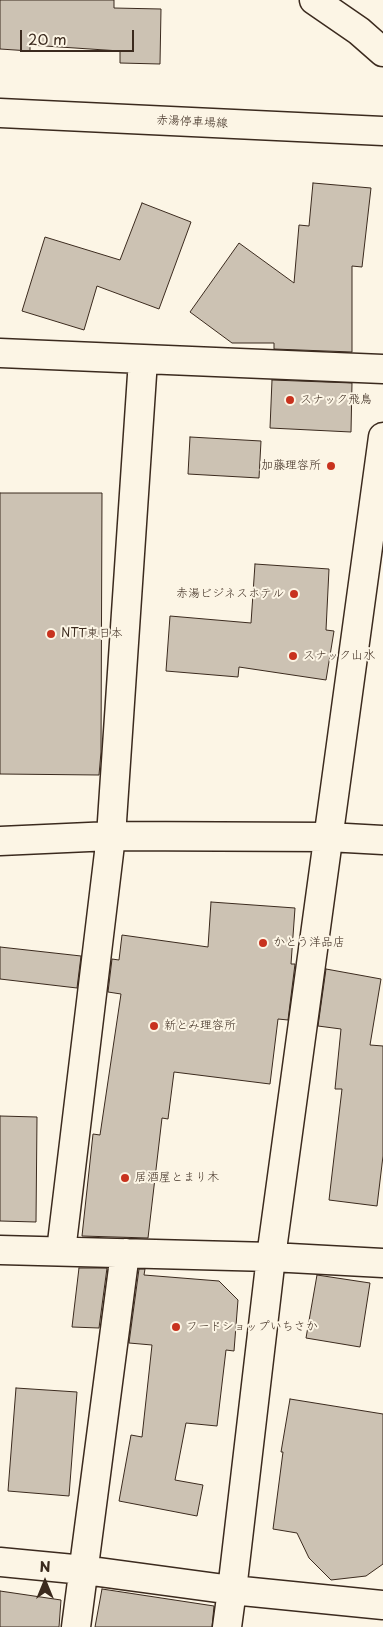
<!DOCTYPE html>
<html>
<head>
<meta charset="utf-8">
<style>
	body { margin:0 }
	#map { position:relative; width:383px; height:1627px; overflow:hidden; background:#fcf5e5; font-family:"Playpen Sans",sans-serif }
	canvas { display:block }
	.north { position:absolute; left:20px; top:1557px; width:50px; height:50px; -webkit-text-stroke:4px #fcf5e5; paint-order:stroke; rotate:0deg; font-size:14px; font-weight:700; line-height:20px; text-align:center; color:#3b2a1e }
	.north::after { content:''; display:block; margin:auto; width:18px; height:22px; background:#3b2a1e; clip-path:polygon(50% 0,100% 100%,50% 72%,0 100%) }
	.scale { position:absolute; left:20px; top:30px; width:114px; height:22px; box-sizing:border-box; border:2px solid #3b2a1e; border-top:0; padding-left:6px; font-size:15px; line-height:18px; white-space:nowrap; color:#3b2a1e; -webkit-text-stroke:4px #fcf5e5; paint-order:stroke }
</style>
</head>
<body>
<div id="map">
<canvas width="383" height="1627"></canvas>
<div class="north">N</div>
<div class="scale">20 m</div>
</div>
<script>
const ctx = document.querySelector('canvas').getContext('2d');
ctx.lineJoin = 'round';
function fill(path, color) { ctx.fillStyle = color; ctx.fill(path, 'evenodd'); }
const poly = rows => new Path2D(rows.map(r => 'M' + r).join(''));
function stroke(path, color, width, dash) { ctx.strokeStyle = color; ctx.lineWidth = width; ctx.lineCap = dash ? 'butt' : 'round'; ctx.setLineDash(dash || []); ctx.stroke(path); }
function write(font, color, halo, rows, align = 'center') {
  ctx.font = font + ' "Playpen Sans","Klee One",sans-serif'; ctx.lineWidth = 4; ctx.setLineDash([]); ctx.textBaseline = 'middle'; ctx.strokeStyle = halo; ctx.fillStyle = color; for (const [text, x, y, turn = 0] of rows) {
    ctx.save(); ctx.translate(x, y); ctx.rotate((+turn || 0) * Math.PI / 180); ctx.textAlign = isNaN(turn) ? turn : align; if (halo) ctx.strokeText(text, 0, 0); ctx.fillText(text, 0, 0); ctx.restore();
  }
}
const building = poly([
	[0,0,114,0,114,8,161,9,160,64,120,63,120,51,30,45,30,51,0,49,0,0],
	[313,183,371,188,362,267,352,266,352,352,274,349,274,343,232,343,190,312,239,243,294,283,299,225,309,226,313,183],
	[142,203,191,222,159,309,97,286,84,330,22,311,45,237,120,260,142,203],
	[272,380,352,383,351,432,270,428,272,380],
	[190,437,261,441,259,478,188,474,190,437],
	[0,493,102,493,101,752,99,775,0,774,0,493],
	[255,564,329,569,326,630,334,631,326,680,239,667,238,677,166,671,170,616,251,623,255,564],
	[211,902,295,908,291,964,295,964,288,1020,278,1019,270,1084,174,1072,168,1119,162,1118,148,1238,82,1236,93,1134,100,1135,121,994,108,992,112,959,119,960,122,935,208,947,211,902],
	[0,947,81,956,77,988,0,979,0,947],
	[326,969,381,979,370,1045,383,1046,383,1156,377,1206,329,1200,342,1089,335,1089,341,1029,318,1026,326,969],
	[0,1116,37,1117,36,1222,0,1221,0,1116],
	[79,1268,107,1268,99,1328,72,1327,79,1268],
	[139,1269,145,1269,144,1275,219,1281,238,1300,234,1351,226,1350,217,1426,186,1423,175,1480,203,1485,197,1516,119,1501,131,1435,142,1437,152,1345,129,1343,139,1269],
	[317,1275,370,1283,360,1347,306,1338,317,1275],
	[16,1388,77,1392,69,1496,8,1491,16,1388],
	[290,1399,383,1414,383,1564,366,1576,331,1580,309,1558,297,1533,273,1529,283,1452,281,1452,290,1399],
	[102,1589,214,1606,212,1627,95,1627,102,1589],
	[0,1591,61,1600,59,1627,0,1627,0,1591]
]);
const minor = poly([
	[0,353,383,369],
	[0,841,111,836,328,837,383,840],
	[0,1250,271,1257,383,1263],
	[61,1251,111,836,143,360],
	[0,1562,84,1570,232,1590,383,1605],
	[76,1627,125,1253],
	[227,1627,232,1590,271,1257,383,437]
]);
const secondary = poly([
	[314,0,359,31,383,52],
	[0,113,383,131]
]);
const markers = [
	[290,400,5,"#c8321e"],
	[331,466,5,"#c8321e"],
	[294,594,5,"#c8321e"],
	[51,634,5,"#c8321e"],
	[293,656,5,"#c8321e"],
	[263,943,5,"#c8321e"],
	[154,1026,5,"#c8321e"],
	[125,1178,5,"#c8321e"],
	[176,1327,5,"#c8321e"]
];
const streetNames = [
	["赤湯停車場線",192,122,3]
];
const poiNames = [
	["スナック飛鳥",300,400],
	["加藤理容所",321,466,"right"],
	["赤湯ビジネスホテル",284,594,"right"],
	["NTT東日本",61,634],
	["スナック山水",303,656],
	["かとう洋品店",273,943],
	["新とみ理容所",164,1026],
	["居酒屋とまり木",135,1178],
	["フードショップいちさか",186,1327]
];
fill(building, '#ccc2b3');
stroke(building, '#3b2a1e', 1);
stroke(minor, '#3b2a1e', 31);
stroke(secondary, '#3b2a1e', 31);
stroke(minor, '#fcf5e5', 28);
stroke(secondary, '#fcf5e5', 28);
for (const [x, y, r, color] of markers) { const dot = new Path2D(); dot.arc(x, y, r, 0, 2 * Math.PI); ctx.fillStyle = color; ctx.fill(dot); stroke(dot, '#fcf5e5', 2); }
write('12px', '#3b2a1e', '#fcf5e5', streetNames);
write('12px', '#3b2a1e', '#fcf5e5', poiNames, 'left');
</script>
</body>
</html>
